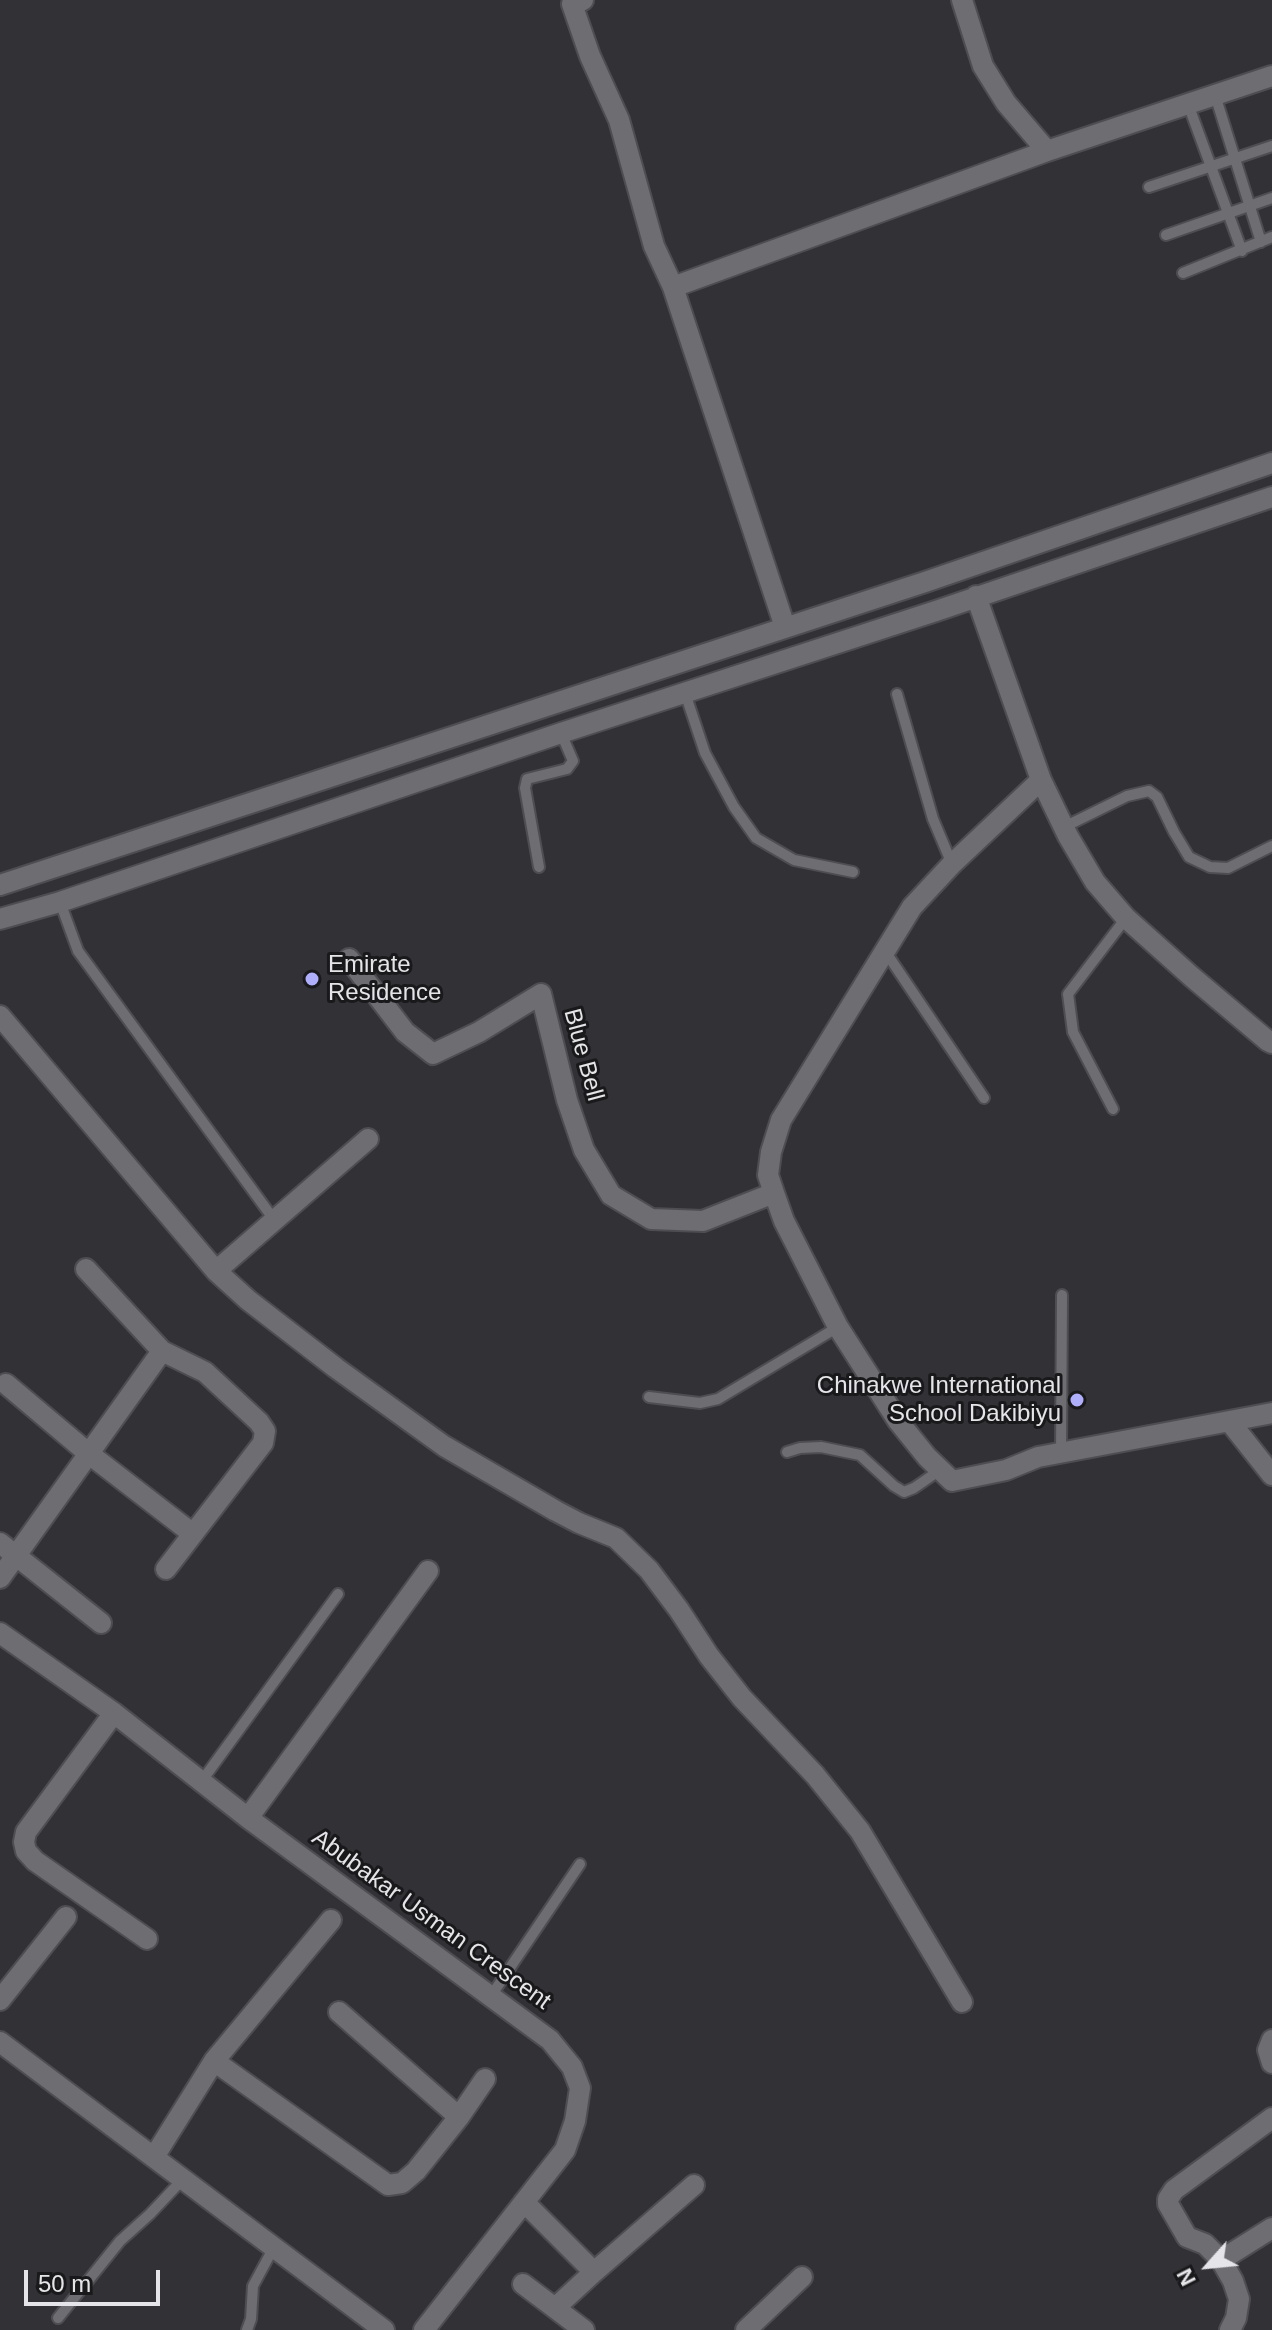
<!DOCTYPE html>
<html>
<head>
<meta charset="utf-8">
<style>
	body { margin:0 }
	#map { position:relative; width:1272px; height:2330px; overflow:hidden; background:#313136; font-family:Helvetica,sans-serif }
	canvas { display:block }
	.north { position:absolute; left:1168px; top:2226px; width:80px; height:80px; -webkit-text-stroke:6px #19191b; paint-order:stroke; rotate:243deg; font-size:22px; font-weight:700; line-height:32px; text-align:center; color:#e5e5e9 }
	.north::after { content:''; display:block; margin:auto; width:28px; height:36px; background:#e5e5e9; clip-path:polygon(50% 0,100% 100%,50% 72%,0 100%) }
	.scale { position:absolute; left:24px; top:2270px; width:136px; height:36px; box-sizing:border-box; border:4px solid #e5e5e9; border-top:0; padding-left:10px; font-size:24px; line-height:28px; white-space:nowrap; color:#e5e5e9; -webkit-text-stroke:6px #19191b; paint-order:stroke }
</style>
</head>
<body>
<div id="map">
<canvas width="1272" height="2330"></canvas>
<div class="north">N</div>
<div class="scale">50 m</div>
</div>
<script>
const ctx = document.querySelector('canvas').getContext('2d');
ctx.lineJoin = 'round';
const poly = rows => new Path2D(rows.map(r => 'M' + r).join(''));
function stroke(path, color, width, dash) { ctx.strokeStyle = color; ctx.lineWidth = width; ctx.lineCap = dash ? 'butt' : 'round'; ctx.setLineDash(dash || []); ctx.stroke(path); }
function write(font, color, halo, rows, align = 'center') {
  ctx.font = font + ' Helvetica,sans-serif'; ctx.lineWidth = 6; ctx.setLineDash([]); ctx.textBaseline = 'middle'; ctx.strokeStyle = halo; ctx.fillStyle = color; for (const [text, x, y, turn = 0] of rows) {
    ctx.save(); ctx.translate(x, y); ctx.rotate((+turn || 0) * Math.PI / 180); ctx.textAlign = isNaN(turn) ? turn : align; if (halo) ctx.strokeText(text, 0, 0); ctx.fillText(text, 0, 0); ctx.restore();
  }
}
const lane = poly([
	[1215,95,1261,242],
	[1188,104,1242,251],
	[1149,187,1272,146],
	[1166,235,1272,198],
	[1183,273,1272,237],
	[685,693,705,753,734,807,756,838,794,860,853,872],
	[897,694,933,819,952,864],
	[1064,827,1127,796,1149,791,1157,797,1174,832,1189,857,1210,867,1228,868,1272,846],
	[539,867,525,788,527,779,567,769,573,761,561,733],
	[60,902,78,951,275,1221],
	[885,951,984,1098],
	[1113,1109,1073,1032,1068,994,1126,918],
	[649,1397,700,1403,718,1399,838,1327],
	[787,1452,800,1448,821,1447,860,1455,894,1486,904,1492,914,1488,940,1470],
	[1061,1453,1062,1295],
	[201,1782,338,1594],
	[491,1996,580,1864],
	[58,2318,120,2241,150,2214,183,2179],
	[247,2330,251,2319,253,2286,274,2247]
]);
const street = poly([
	[583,0,572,4,590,56,619,120,654,246,673,287],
	[962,0,983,66,1006,103,1047,151],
	[976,596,1041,780,1068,836,1095,882,1126,918,1192,977,1268,1041,1272,1043],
	[785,627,673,287,1047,151,1272,76],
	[1041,780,952,864,912,907,781,1120,771,1152,768,1175,774,1193,784,1221,838,1327,898,1421,927,1457,952,1481,1006,1470,1038,1457,1272,1413],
	[0,885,925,582,1272,463],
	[0,919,60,902,561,733,936,611,1272,497],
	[349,959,405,1032,433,1054,479,1032,541,994,567,1100,584,1150,611,1195,651,1219,703,1221,774,1193],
	[0,1016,216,1271,248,1300,336,1368,444,1446,556,1511,579,1523,616,1538,649,1570,679,1610,709,1656,742,1698,815,1775,860,1831,962,2002],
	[216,1271,368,1139],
	[162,1351,205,1372,259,1422,265,1431,263,1443,166,1569],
	[6,1384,88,1453,193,1534],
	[1230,1422,1272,1475],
	[0,1543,101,1623],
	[0,1578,162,1351,86,1269],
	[0,1633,114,1713,248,1818,550,2040,572,2067,580,2088,575,2121,565,2150,424,2330],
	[114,1713,26,1832,24,1842,26,1851,35,1861,147,1939],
	[248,1818,428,1571],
	[0,2000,66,1917],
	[339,2012,459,2117],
	[1272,2040,1268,2050,1272,2063],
	[0,2042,384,2330],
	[214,2061,388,2185,402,2183,416,2171,459,2117,485,2079],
	[154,2157,214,2061,331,1920],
	[524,2202,594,2272],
	[1221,2260,1205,2244,1187,2237,1168,2204,1168,2199,1174,2190,1272,2118],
	[523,2284,584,2330],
	[555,2308,594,2272,694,2185],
	[746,2330,802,2277],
	[1230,2330,1236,2318,1239,2299,1233,2281,1221,2260,1272,2228]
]);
const markers = [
	[312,979,8,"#afaefa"],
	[1077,1400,8,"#afaefa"]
];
const poiNames = [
	["Emirate",328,965],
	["Residence",328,993],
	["Chinakwe International",1061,1386,"right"],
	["School Dakibiyu",1061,1414,"right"]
];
const streetNames = [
	["Blue Bell",583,1055,75],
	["Abubakar Usman Crescent",431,1920,36]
];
stroke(lane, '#4e4e52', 14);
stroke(street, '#4e4e52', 24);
stroke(lane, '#6d6d72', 10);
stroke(street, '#6d6d72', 20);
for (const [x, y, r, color] of markers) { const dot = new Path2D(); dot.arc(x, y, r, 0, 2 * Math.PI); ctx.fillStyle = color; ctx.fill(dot); stroke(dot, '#19191b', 3); }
write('24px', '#e5e5e9', '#19191b', poiNames, 'left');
write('24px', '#e5e5e9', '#19191b', streetNames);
</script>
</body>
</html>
